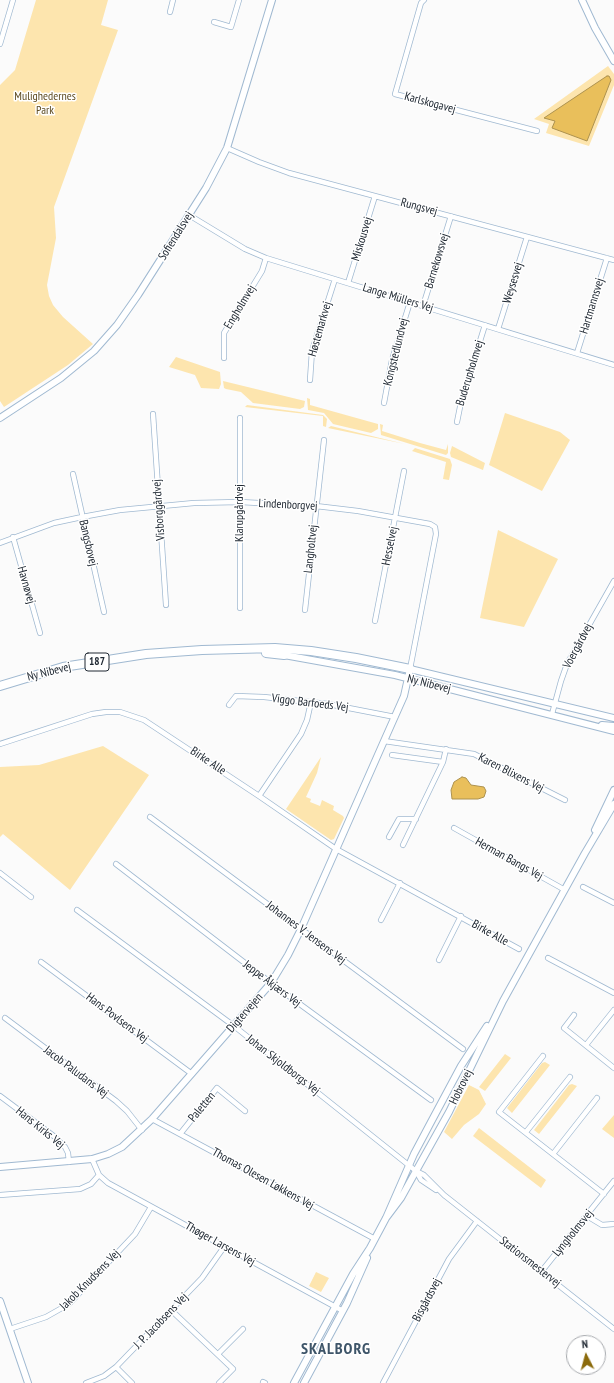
<!DOCTYPE html>
<html>
<head>
<meta charset="utf-8">
<style>
	body { margin:0 }
	#map { position:relative; width:614px; height:1383px; overflow:hidden; background:#fbfbfb; font-family:"PT Sans Narrow",sans-serif }
	canvas { display:block }
	.north { position:absolute; left:566px; top:1335px; width:40px; height:40px; box-sizing:border-box; background:#fff; border:1px solid #a6a9ad; border-radius:50%; rotate:354deg; font-size:11px; font-weight:700; line-height:16px; text-align:center; color:#202933 }
	.north::after { content:''; display:block; margin:auto; width:14px; height:18px; background:#8b6a0b; clip-path:polygon(50% 0,100% 100%,50% 72%,0 100%) }
</style>
</head>
<body>
<div id="map">
<canvas width="614" height="1383"></canvas>
<div class="north">N</div>
</div>
<script>
const ctx = document.querySelector('canvas').getContext('2d');
ctx.lineJoin = 'round';
function fill(path, color) { ctx.fillStyle = color; ctx.fill(path, 'evenodd'); }
const poly = rows => new Path2D(rows.map(r => 'M' + r).join(''));
function stroke(path, color, width, dash) { ctx.strokeStyle = color; ctx.lineWidth = width; ctx.lineCap = dash ? 'butt' : 'round'; ctx.setLineDash(dash || []); ctx.stroke(path); }
function write(font, color, halo, rows, align = 'center') {
  ctx.font = font + ' "PT Sans Narrow",sans-serif'; ctx.lineWidth = 3; ctx.setLineDash([]); ctx.textBaseline = 'middle'; ctx.strokeStyle = halo; ctx.fillStyle = color; for (const [text, x, y, turn = 0] of rows) {
    ctx.save(); ctx.translate(x, y); ctx.rotate((+turn || 0) * Math.PI / 180); ctx.textAlign = isNaN(turn) ? turn : align; if (halo) ctx.strokeText(text, 0, 0); ctx.fillText(text, 0, 0); ctx.restore();
  }
}
const green = poly([
	[36,0,108,0,101,25,118,30,54,207,56,238,47,285,49,296,53,305,63,317,93,344,68,365,4,407,0,401,0,85,15,70],
	[608,66,614,74,614,85,589,146,546,133,549,124,534,119],
	[176,357,220,372,221,384,219,389,201,388,195,375,169,367],
	[223,381,305,401,304,407,300,409,253,403,241,392,226,389,224,388],
	[307,398,310,399,310,405,378,424,378,429,371,433,333,424,324,413,308,410],
	[247,405,323,415,327,419,326,427,323,426,323,416,245,407],
	[505,413,560,432,570,440,542,491,489,465],
	[380,424,383,425,382,431,420,443,446,450,448,444,448,453,446,455,381,435],
	[331,426,380,438,405,444,328,428],
	[452,446,485,463,483,470,451,457,450,453],
	[415,448,450,459,452,465,449,480,443,479,446,462,412,451],
	[498,530,558,559,524,627,480,618],
	[103,746,149,775,70,890,3,834,0,837,0,767,39,765],
	[321,757,317,773,306,797,311,799,310,802,320,806,322,800,334,806,333,810,343,816,344,818,334,839,331,840,286,809],
	[505,1054,511,1058,485,1091,479,1087],
	[545,1062,550,1065,512,1113,507,1108,542,1063],
	[572,1084,577,1086,539,1134,534,1130,569,1085],
	[469,1085,479,1090,486,1104,479,1114,464,1125,452,1139,444,1132],
	[614,1115,614,1138,602,1129],
	[479,1128,546,1180,541,1188,473,1136],
	[316,1272,329,1278,321,1292,309,1286]
]);
const water = poly([
	[607,76,609,76,611,80,587,141,552,128,555,121,544,118,607,76],
	[462,777,466,778,471,785,484,787,486,791,484,797,478,799,452,799,451,790,454,782,462,777]
]);
const street = poly([
	[424,0,421,3,395,94,537,131],
	[170,12,173,0],
	[214,22,231,27,239,0],
	[0,44,13,0],
	[227,148,259,162,289,173,614,260],
	[189,215,245,249,266,258,614,365],
	[348,283,375,196],
	[423,306,451,216],
	[498,329,527,237],
	[577,353,607,258],
	[224,358,224,333,262,271,266,258],
	[310,380,312,351,335,279],
	[384,403,392,360,410,302],
	[153,414,166,605],
	[457,422,461,402,485,325],
	[73,474,104,612],
	[13,537,40,633],
	[0,543,54,523,82,517,120,510,194,503,240,502,316,506,358,511,430,524,435,527,436,534,410,669],
	[240,608,240,418],
	[305,610,324,440],
	[375,621,404,471],
	[229,705,236,696,264,697,328,704,395,717],
	[552,714,561,681,567,664,614,581],
	[384,741,474,754,565,800],
	[0,744,92,714,106,712,120,712,144,720,259,796,336,849,519,949],
	[392,755,443,762],
	[259,796,301,734,307,720,311,702],
	[150,817,463,1049],
	[454,828,565,890],
	[389,837,399,819,416,819],
	[403,845,443,762,446,749],
	[116,864,271,983,431,1100],
	[0,873,31,897],
	[583,887,614,903],
	[77,910,234,1026,416,1171,424,1175,445,1196],
	[381,920,400,883],
	[548,958,614,993],
	[439,960,461,916],
	[41,962,192,1074],
	[574,1015,564,1028,614,1068],
	[5,1018,116,1101,127,1111,142,1130],
	[586,1045,614,1010],
	[543,1056,499,1112,604,1194],
	[0,1096,55,1137,65,1147,68,1153,69,1162],
	[152,1119,375,1239],
	[526,1132,570,1077],
	[180,1134,217,1088,245,1111],
	[553,1154,597,1098],
	[92,1159,99,1175,108,1183,343,1311],
	[416,1171,421,1180,436,1190],
	[0,1195,80,1189,91,1184,99,1175],
	[444,1195,614,1329],
	[587,1216,602,1225,614,1224],
	[541,1272,614,1181],
	[171,1310,233,1369,219,1383],
	[10,1329,46,1317,69,1304,135,1234,151,1207],
	[218,1354,243,1329],
	[116,1367,132,1383],
	[263,1382,265,1383],
	[86,1383,104,1376,116,1367,202,1278,224,1247],
	[383,1383,449,1259,477,1221]
]);
const secondary = poly([
	[582,0,595,28,614,61],
	[0,418,61,378,94,351,117,325,138,295,206,188,227,148,272,0],
	[284,655,395,675,614,731],
	[602,725,614,726],
	[595,830,614,790],
	[0,1167,92,1159,108,1154,122,1147,152,1119,271,983,288,955,301,929,384,741,404,696,410,669,614,718],
	[386,1218,401,1198,416,1171,449,1112,503,1001,585,853,614,804],
	[0,1301,28,1383],
	[294,1383,353,1274,370,1248,386,1218,414,1154,431,1122,461,1066,487,1026],
	[304,1383,347,1303,367,1258]
]);
const highway = poly([
	[266,653,284,655],
	[0,686,63,667,146,654,202,650,275,648,311,651,356,658,410,669]
]);
const shields = [
	[97,662,24]
];
const shieldNames = [
	["187",97,662]
];
const parkNames = [
	["Mulighedernes",45,97],
	["Park",45,111]
];
const streetNames = [
	["Karlskogavej",430,103,15],
	["Rungsvej",419,207,15],
	["Sofiendalsvej",176,236,-58],
	["Miskousvej",362,239,-73],
	["Barnekowsvej",437,261,-73],
	["Weysesvej",513,283,-73],
	["Lange Müllers Vej",398,298,17],
	["Hartmannsvej",592,306,-73],
	["Engholmvej",240,307,-59],
	["Høstemarkvej",320,329,-74],
	["Kongstedlundvej",396,352,-76],
	["Buderupholmvej",470,373,-73],
	["Lindenborgvej",288,505,3],
	["Visborggårdvej",159,510,-94],
	["Klarupgårdvej",240,513,-90],
	["Bangsbovej",88,543,77],
	["Hesselvej",390,546,-79],
	["Langholtvej",311,549,-84],
	["Havnøvej",26,585,74],
	["Voergårdvej",578,646,-62],
	["Ny Nibevej",49,672,-14],
	["Ny Nibevej",429,684,14],
	["Viggo Barfoeds Vej",310,703,7],
	["Birke Alle",208,761,34],
	["Karen Blixens Vej",511,773,27],
	["Herman Bangs Vej",509,859,29],
	["Johannes V. Jensens Vej",306,933,37],
	["Birke Alle",490,933,29],
	["Jeppe Åkjærs Vej",272,984,37],
	["Digtervejen",245,1013,-49],
	["Hans Povlsens Vej",117,1018,37],
	["Johan Skjoldborgs Vej",283,1065,38],
	["Jacob Paludans Vej",76,1072,37],
	["Hobrovej",461,1087,-64],
	["Paletten",202,1107,-51],
	["Hans Kirks Vej",40,1128,39],
	["Thomas Olesen Løkkens Vej",263,1179,29],
	["Lyngholmsvej",573,1233,-51],
	["Thøger Larsens Vej",220,1244,29],
	["Stationsmestervej",530,1262,38],
	["Jakob Knudsens Vej",90,1280,-45],
	["Bisgårdsvej",427,1300,-62],
	["J. P. Jacobsens Vej",161,1321,-46]
];
const districtNames = [
	["SKALBORG",336,1349]
];
fill(green, '#fde5ae');
fill(water, '#e9bf5b');
stroke(water, '#ad924f', 1);
stroke(street, '#a0b9d1', 6);
stroke(secondary, '#a0b9d1', 8);
stroke(highway, '#a0b9d1', 10);
stroke(street, '#fff', 4.5);
stroke(secondary, '#fff', 6);
stroke(highway, '#fff', 8);
for (const [x, y, w] of shields) { const box = new Path2D(); box.roundRect(x - w / 2, y - 9, w, 18, 3); ctx.fillStyle = '#fff'; ctx.fill(box); stroke(box, '#202933', 1); }
write('bold 11px', '#202933', null, shieldNames);
write('12px', '#5e4c23', '#fff', parkNames);
write('12px', '#202933', '#fff', streetNames);
ctx.letterSpacing = '1px';
write('bold 16px', '#3e5569', '#fff', districtNames);
ctx.letterSpacing = '0px';
</script>
</body>
</html>
